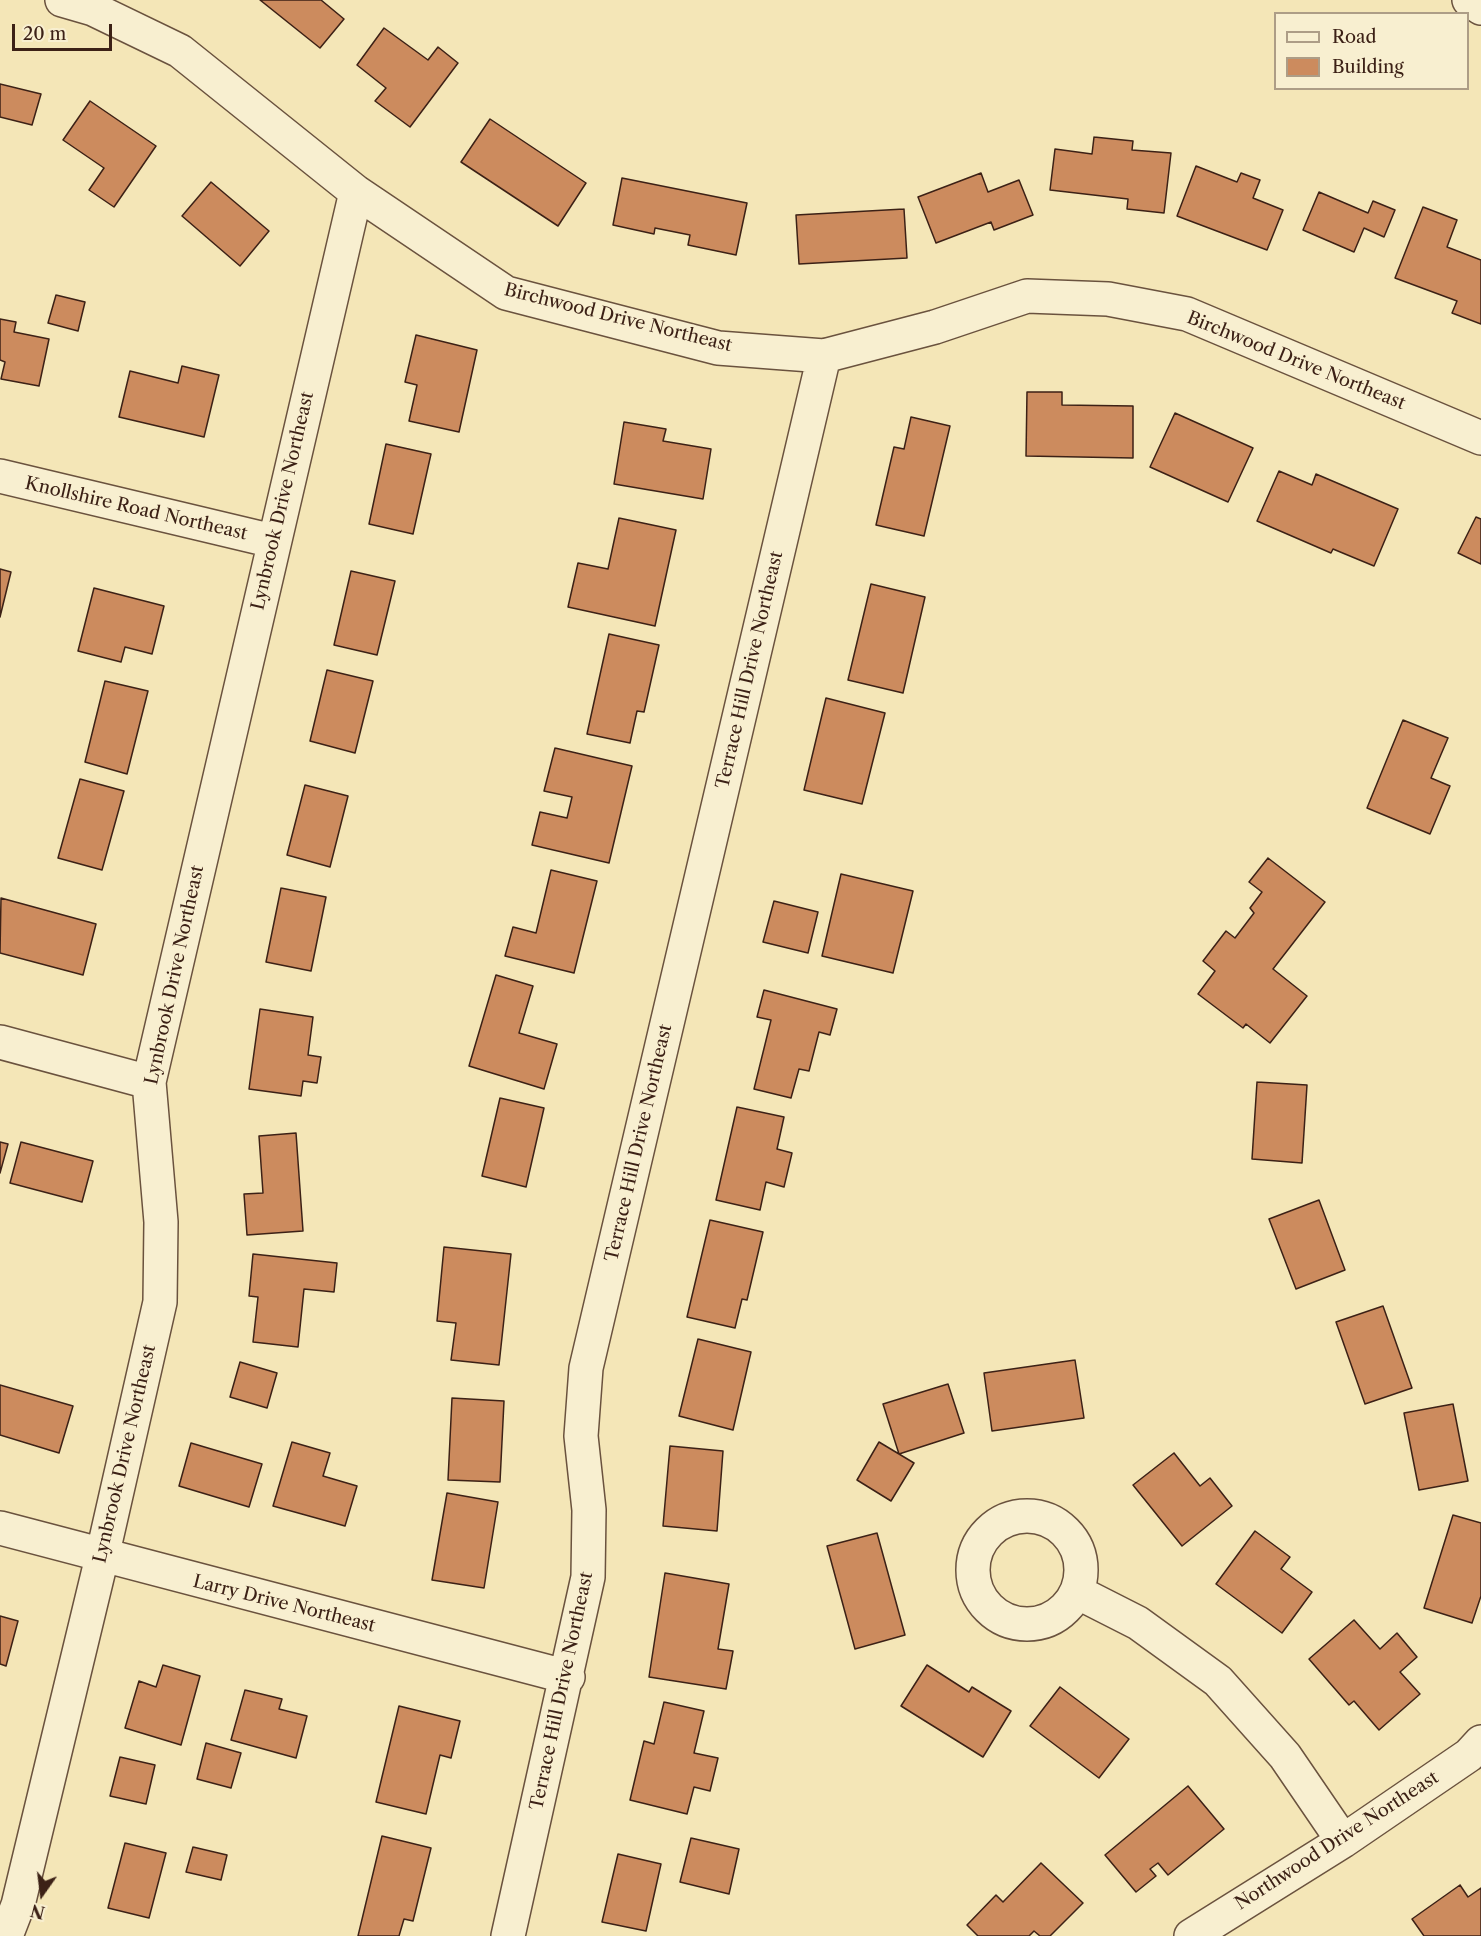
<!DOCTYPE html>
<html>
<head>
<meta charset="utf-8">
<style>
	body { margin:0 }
	#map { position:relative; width:1481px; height:1936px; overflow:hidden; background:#f4e6b7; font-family:"Libre Caslon Text",serif }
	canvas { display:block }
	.legend { position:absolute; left:1274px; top:12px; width:195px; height:78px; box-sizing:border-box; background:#f8efd0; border:2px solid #ad9d86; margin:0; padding:8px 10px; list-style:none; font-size:18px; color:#3c2116 }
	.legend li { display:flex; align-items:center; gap:12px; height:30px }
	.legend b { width:30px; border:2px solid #ad9d86 }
	.north { position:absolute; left:12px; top:1864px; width:60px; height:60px; -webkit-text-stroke:4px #f8efd0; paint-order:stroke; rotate:194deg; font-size:16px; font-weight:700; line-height:24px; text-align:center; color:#3c2116 }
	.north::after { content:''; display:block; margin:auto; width:21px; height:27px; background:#3c2116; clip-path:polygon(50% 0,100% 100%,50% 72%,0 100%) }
	.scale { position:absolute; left:12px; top:24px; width:100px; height:27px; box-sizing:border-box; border:3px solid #3c2116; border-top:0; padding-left:8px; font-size:18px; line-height:21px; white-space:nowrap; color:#3c2116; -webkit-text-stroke:4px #f8efd0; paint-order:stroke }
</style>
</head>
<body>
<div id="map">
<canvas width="1481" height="1936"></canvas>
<ul class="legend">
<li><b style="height:8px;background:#f8efd0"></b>Road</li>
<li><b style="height:16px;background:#cc8b5e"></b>Building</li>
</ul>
<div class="north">N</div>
<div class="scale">20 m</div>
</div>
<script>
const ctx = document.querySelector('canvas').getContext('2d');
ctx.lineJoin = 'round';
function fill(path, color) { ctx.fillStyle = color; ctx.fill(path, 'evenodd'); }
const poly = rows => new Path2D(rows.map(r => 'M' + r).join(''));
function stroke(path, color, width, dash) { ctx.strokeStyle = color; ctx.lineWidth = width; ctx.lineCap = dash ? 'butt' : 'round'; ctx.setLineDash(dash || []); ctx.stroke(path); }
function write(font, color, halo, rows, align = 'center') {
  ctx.font = font + ' "Libre Caslon Text",serif'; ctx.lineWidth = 4.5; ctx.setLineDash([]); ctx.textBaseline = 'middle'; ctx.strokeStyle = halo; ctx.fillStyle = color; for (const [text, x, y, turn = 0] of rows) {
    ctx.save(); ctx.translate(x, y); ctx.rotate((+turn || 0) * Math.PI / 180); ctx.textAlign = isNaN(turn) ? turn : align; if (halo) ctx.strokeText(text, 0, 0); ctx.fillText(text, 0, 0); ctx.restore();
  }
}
const building = poly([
	[260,0,321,0,344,19,320,48,260,0],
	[384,28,428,60,438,47,458,63,410,127,375,101,386,88,357,65,384,28],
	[0,84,41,94,32,125,0,117,0,84],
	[90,101,156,146,114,207,89,190,104,168,63,140,90,101],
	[490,119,586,183,558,226,461,162,490,119],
	[1094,137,1133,141,1132,150,1171,153,1164,213,1127,209,1128,199,1050,190,1055,149,1092,154,1094,137],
	[1196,166,1237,182,1241,173,1260,180,1253,198,1283,210,1267,250,1177,216,1196,166],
	[981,173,988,192,1019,180,1033,215,994,230,991,222,936,243,918,197,981,173],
	[622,178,747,203,736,255,688,245,690,235,655,228,654,234,613,225,622,178],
	[211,182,269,231,240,266,182,216,211,182],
	[1319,192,1368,213,1373,201,1395,210,1384,237,1364,228,1354,252,1303,230,1319,192],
	[1423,207,1457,220,1447,247,1481,260,1481,324,1452,313,1457,301,1395,278,1423,207],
	[904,209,907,258,799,264,796,215,904,209],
	[56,295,85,302,78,331,48,323,56,295],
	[0,319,16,322,14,332,49,339,39,386,1,379,5,362,0,360,0,319],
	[416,335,477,350,459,432,409,421,417,385,405,382,416,335],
	[182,366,219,375,204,437,119,417,130,371,178,383,182,366],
	[1027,392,1062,392,1062,405,1133,406,1133,458,1026,456,1027,392],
	[1175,413,1253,448,1228,502,1150,467,1175,413],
	[911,417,950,426,924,536,876,525,894,447,904,449,911,417],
	[624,422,666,429,663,441,711,449,703,499,614,484,624,422],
	[386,444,431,454,413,534,369,524,386,444],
	[1279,471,1312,485,1316,474,1398,509,1374,566,1333,549,1331,553,1257,521,1279,471],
	[1476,517,1481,519,1481,564,1458,553,1476,517],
	[619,518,676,530,655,626,568,607,578,563,608,569,619,518],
	[0,569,11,572,0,617,0,569],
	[351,571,395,581,377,655,334,645,351,571],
	[871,584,925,597,903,693,848,680,871,584],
	[94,588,164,606,152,654,125,647,121,662,78,651,94,588],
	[609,634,659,645,644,712,637,711,630,743,587,734,609,634],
	[327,670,373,681,355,753,310,741,327,670],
	[105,681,148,691,127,774,85,762,105,681],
	[826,698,885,713,862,804,804,790,826,698],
	[1403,720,1448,738,1431,778,1450,786,1430,834,1367,808,1403,720],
	[555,748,632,766,609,863,532,845,540,812,567,818,572,797,544,791,555,748],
	[80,779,124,791,102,870,58,858,80,779],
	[305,785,348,796,330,867,287,855,305,785],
	[1268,858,1325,902,1273,969,1307,996,1270,1043,1246,1024,1243,1028,1198,994,1215,971,1203,961,1226,931,1235,938,1254,913,1250,908,1262,892,1249,882,1268,858],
	[551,870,597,881,574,973,505,956,513,927,536,933,551,870],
	[841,874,913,891,893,973,822,956,841,874],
	[281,888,326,897,311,971,266,962,281,888],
	[1,898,96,924,83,975,0,953,1,898],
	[774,901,818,912,808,953,763,942,774,901],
	[496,975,533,986,519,1033,557,1044,544,1089,469,1066,496,975],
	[764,990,837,1009,830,1035,819,1032,809,1071,799,1069,791,1098,754,1089,771,1020,757,1017,764,990],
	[260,1009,313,1017,308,1055,321,1057,317,1083,303,1081,301,1096,249,1089,260,1009],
	[1257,1082,1307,1085,1302,1163,1252,1159,1257,1082],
	[500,1098,544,1108,526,1187,482,1176,500,1098],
	[737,1107,784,1117,777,1149,792,1153,784,1187,766,1182,760,1210,716,1200,737,1107],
	[296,1133,303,1231,247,1235,244,1194,263,1193,259,1136,296,1133],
	[0,1142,8,1144,0,1173,0,1142],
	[21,1142,93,1161,82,1202,10,1183,21,1142],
	[1319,1200,1345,1270,1296,1289,1269,1219,1319,1200],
	[710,1220,763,1232,747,1300,742,1299,735,1328,687,1317,710,1220],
	[444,1247,511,1254,499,1365,451,1360,456,1323,437,1321,444,1247],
	[253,1254,337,1263,334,1292,304,1289,298,1347,253,1342,258,1297,249,1296,253,1254],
	[1383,1306,1412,1388,1365,1404,1336,1322,1383,1306],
	[698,1339,751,1352,733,1430,679,1416,698,1339],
	[1075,1360,1084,1418,992,1431,984,1373,1075,1360],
	[240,1362,277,1373,267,1408,230,1397,240,1362],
	[948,1384,964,1433,899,1454,883,1404,948,1384],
	[0,1385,73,1406,59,1453,0,1435,0,1385],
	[452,1398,504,1401,500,1482,448,1480,452,1398],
	[1453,1404,1468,1481,1419,1490,1404,1413,1453,1404],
	[292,1442,330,1453,323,1476,357,1486,345,1526,273,1506,292,1442],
	[879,1442,914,1463,891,1501,857,1480,879,1442],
	[191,1443,262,1464,249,1507,179,1486,191,1443],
	[670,1446,723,1451,717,1531,663,1526,670,1446],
	[1174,1453,1200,1486,1210,1478,1232,1506,1182,1546,1133,1485,1174,1453],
	[447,1493,498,1502,484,1588,432,1580,447,1493],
	[1453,1515,1481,1523,1481,1596,1472,1623,1424,1608,1453,1515],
	[1255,1531,1290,1557,1281,1569,1312,1592,1282,1633,1216,1584,1255,1531],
	[877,1533,905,1635,855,1649,827,1546,877,1533],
	[665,1573,729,1584,718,1649,733,1651,726,1689,649,1677,665,1573],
	[0,1616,18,1621,6,1666,0,1664,0,1616],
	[1354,1620,1380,1649,1397,1633,1417,1657,1400,1672,1420,1694,1379,1730,1354,1701,1349,1705,1309,1659,1354,1620],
	[163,1665,200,1676,181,1745,125,1728,139,1681,156,1687,163,1665],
	[927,1665,969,1692,972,1687,1011,1711,983,1757,901,1706,927,1665],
	[1060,1687,1129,1739,1099,1778,1030,1726,1060,1687],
	[245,1690,282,1699,279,1709,307,1716,296,1758,231,1740,245,1690],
	[664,1702,704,1711,694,1753,718,1758,710,1791,694,1787,687,1814,630,1800,644,1741,654,1744,664,1702],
	[399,1706,460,1721,451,1758,440,1755,426,1814,376,1802,399,1706],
	[206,1743,241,1753,231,1788,197,1779,206,1743],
	[120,1757,155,1765,146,1804,110,1796,120,1757],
	[1188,1786,1224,1829,1168,1875,1158,1863,1150,1869,1156,1876,1136,1892,1105,1855,1188,1786],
	[382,1836,431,1848,413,1921,404,1919,399,1936,358,1936,382,1836],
	[691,1838,739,1849,729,1894,680,1882,691,1838],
	[125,1843,166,1853,149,1918,108,1908,125,1843],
	[193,1847,227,1855,221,1880,186,1872,193,1847],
	[618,1854,661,1864,646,1931,602,1922,618,1854],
	[1041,1863,1083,1903,1050,1936,1040,1936,1034,1931,1029,1936,978,1936,967,1925,996,1895,1003,1902,1041,1863],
	[1460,1885,1468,1897,1481,1888,1481,1936,1424,1936,1412,1919,1460,1885]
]);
const minor = poly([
	[62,0,93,9,180,51,356,192,506,293,718,348,824,356,935,327,1027,296,1108,299,1187,314,1481,438],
	[0,476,273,541],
	[0,1042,149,1082],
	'973 1570a54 54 0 1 1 108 0a54 54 0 1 1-108 0Z',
	[0,1528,568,1677],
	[1077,1592,1138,1623,1218,1681,1285,1756,1343,1841],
	[6,1936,18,1905,102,1557,160,1302,161,1222,149,1082,356,192],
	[508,1936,588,1577,589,1510,581,1436,586,1368,824,356],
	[1191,1936,1343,1841,1469,1755,1481,1742]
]);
const tertiary = poly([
	[1469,0,1481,8]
]);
const streetNames = [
	["Birchwood Drive Northeast",618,318,14],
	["Birchwood Drive Northeast",1296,361,22],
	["Lynbrook Drive Northeast",283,501,-77],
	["Knollshire Road Northeast",136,509,13],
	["Terrace Hill Drive Northeast",750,670,-77],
	["Lynbrook Drive Northeast",175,975,-78],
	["Terrace Hill Drive Northeast",639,1143,-77],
	["Lynbrook Drive Northeast",125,1454,-77],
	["Larry Drive Northeast",284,1604,14],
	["Terrace Hill Drive Northeast",562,1691,-78],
	["Northwood Drive Northeast",1337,1841,-33]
];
fill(building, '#cc8b5e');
stroke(building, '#3c2116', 1.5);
stroke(minor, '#6a523e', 36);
stroke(tertiary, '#6a523e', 36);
stroke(minor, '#f8efd0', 33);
stroke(tertiary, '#f8efd0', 33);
write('18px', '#3c2116', '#f8efd0', streetNames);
</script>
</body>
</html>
